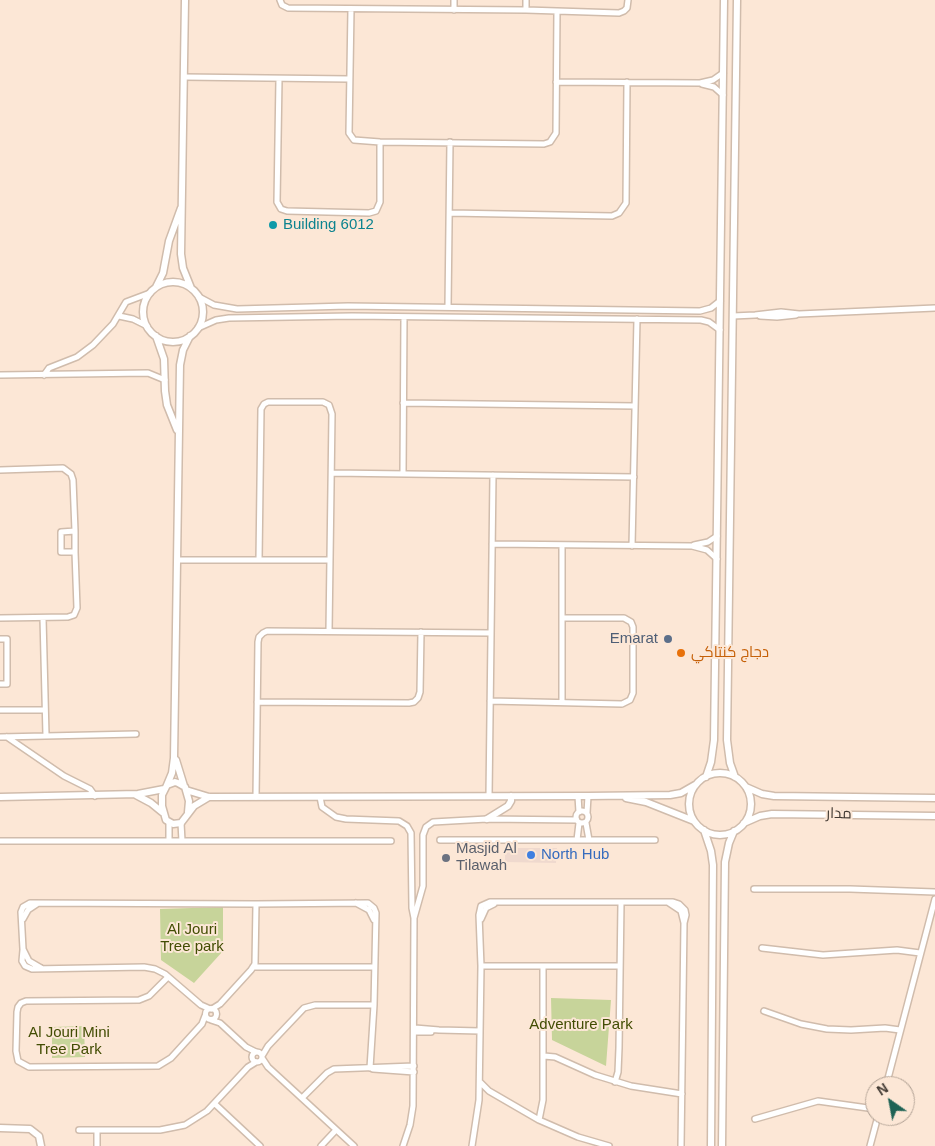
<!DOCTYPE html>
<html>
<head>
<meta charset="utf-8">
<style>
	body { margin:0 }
	#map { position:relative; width:935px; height:1146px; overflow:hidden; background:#fce7d6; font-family:Helvetica,sans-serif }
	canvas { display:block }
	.north { position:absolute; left:865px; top:1076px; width:50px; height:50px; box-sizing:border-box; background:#fce7d6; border:1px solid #b2a295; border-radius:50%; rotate:327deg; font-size:14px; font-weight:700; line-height:20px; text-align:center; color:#423a33 }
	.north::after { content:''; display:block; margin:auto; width:18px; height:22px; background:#1f6355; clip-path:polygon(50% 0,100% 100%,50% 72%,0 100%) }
</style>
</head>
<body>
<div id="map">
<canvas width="935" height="1146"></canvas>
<div class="north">N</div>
</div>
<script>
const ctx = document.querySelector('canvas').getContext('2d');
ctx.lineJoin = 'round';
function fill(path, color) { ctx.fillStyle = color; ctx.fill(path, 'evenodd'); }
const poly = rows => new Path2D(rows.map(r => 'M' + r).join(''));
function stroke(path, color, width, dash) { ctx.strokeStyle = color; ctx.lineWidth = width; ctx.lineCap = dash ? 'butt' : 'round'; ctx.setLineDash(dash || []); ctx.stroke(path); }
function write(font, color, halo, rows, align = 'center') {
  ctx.font = font + ' Helvetica,Cairo,sans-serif'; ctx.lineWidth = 4; ctx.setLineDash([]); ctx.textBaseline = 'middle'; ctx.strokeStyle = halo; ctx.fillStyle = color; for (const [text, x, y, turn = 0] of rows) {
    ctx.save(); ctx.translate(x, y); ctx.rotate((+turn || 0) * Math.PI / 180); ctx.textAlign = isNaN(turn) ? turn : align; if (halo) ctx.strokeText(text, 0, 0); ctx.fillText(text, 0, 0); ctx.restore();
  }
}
const commercial = poly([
	[505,848,557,848,556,863,505,862]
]);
const green = poly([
	[223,907,223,951,194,983,161,960,160,909],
	[551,998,611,1000,606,1066,552,1040],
	[84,1026,85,1057,52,1058,52,1027]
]);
const minor = poly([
	[280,0,282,5,288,8,526,10],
	[526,0,526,10,619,13,624,11,627,8,628,0],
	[351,9,349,133,354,140,380,142,544,144,550,142,556,133,557,11],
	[454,10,454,0],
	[184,77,349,79],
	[279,79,277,202,281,209,287,211,369,213,376,211,380,202,380,142],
	[556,82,700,83,713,80,723,73],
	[702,84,714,87,723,95],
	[450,213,612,216,619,213,626,203,627,82],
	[199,297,214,305,237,309,348,306,700,311,711,308,720,301],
	[448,307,450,142],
	[119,316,133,319,147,326],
	[733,316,755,315,781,312,799,314,935,308],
	[760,316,777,317,796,315],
	[198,328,216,320,229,318,352,316,701,320,709,322,720,330],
	[0,375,148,373,165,380],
	[44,375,49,368,77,357,93,345,113,324,126,302,150,293],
	[403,403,635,406],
	[0,470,63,468,71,474,73,480,75,531,75,552,61,552,61,532,75,531],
	[332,473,634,477],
	[403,474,404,317],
	[492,544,692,546,707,550,717,559],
	[694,545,708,542,717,536],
	[632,546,637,319],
	[178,560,330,560],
	[259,560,261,409,264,404,268,402,323,402,329,405,332,414,329,631],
	[0,618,68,617,74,615,77,608,75,552],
	[43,618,46,735],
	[0,639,7,639,7,684,0,684],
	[490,701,622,704,630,700,633,693,633,627,631,622,624,618,563,618],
	[257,702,409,703,414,702,418,698,420,692,421,632],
	[562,702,562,545],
	[0,710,45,710],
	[0,737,136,734],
	[7,737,64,776,90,789,95,796],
	[489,796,493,475],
	[578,796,579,812],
	[256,797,258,642,259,637,263,633,267,631,491,633],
	[320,797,322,807,336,817,346,819,399,821,407,826,411,833,412,908,414,918,413,1106,410,1125,403,1146],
	'576 817a6 6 0 1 1 12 0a6 6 0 1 1-12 0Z',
	[587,813,588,796],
	[169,823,169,841],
	[181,823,182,841],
	[586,823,589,840],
	[440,840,655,840],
	[577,840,579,823],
	[0,841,391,841],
	[754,889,850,889,935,892],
	[356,903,369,910,374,920],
	[669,903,681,911,684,923,681,1146],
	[414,918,423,886,423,835,426,827,433,822,487,819,577,820],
	[23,919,28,910,37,904],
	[481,919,486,908,494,904],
	[762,948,823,955,897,950,920,953],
	[23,950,22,961,25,966,32,969,144,967,155,969,165,974,201,1005,210,1009],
	[481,966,620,966],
	[253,967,373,967],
	[41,968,29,961,23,949,21,912,23,907,30,903,256,904,368,903,374,908,376,913,374,1005,370,1068],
	[168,977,149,996,139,1000,26,1001,21,1003,18,1007,17,1012,16,1051,18,1061,29,1067,158,1066,171,1058,202,1024,205,1016],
	'205.5 1014a5.5 5.5 0 1 1 11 0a5.5 5.5 0 1 1-11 0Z',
	[212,1009,220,1004,251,970,255,964,256,904],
	[764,1011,801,1024,827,1029,851,1030,885,1028,900,1030],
	[211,1020,220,1023,246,1047,256,1052],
	[415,1028,439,1030,480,1031],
	[415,1032,431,1032],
	'252 1057a5 5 0 1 1 10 0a5 5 0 1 1-10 0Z',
	[262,1056,268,1046,304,1008,315,1005,374,1005],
	[544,1056,555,1057,595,1075,631,1086,682,1094],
	[262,1058,268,1067,354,1146],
	[373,1069,414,1072],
	[480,1082,489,1091,539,1120,578,1137,609,1146],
	[615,1082,618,1072,619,1048,621,903],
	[886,1086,935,899],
	[302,1098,327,1073,334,1069,414,1066],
	[215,1104,260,1146],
	[755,1119,818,1101,875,1109],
	[539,1120,543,1100,543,967],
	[79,1130,160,1130,185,1125,207,1111,248,1067,256,1062],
	[97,1131,97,1146],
	[321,1146,336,1130],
	[472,1146,479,1100,481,966,479,915,481,906,490,902,673,902,679,904,685,910,686,915,684,923],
	[870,1146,878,1116]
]);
const tertiary = poly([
	[185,0,181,254,183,268,191,288],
	'143 312a30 30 0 1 1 60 0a30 30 0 1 1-60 0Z',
	[156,287,163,273,169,241,181,208],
	[156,336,164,359,165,391,167,405,177,430],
	[176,760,184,786],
	'689 804a31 31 0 1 1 62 0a31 31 0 1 1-62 0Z',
	[706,777,711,762,714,740,724,0],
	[735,777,730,763,727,740,737,0],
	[167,785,172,773,174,758,180,365,183,350,190,336],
	[746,787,762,794,774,796,935,798],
	[186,790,209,797,588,796,670,795,681,793,695,785],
	[136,795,151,803,162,812],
	[0,797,138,794,164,789],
	[626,798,646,802,694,821],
	[188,812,189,801,185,787,178,783,175,782,167,785,162,795,162,806,166,820,173,824,181,823,194,806,209,797],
	[487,819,508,806,511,801,511,796],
	[744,823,760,816,772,814,935,816],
	[704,830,711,851,713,865,711,1146],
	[0,1128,30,1129,39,1136,41,1146],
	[722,1146,725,862,729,843,734,831]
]);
const markers = [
	[273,225,5,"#0f9aa8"],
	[668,639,5,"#5c6f8a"],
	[681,653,5,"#e8710a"],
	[531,855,5,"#3f7fe0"],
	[446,858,5,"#6b7280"]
];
const cultureNames = [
	["Building 6012",283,225]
];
const serviceNames = [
	["Emarat",658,639]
];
const foodNames = [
	["دجاج كنتاكي",691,653]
];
const streetNames = [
	["مدار",839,814,1]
];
const worshipNames = [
	["Masjid Al",456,849],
	["Tilawah",456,866]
];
const shopNames = [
	["North Hub",541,855]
];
const parkNames = [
	["Al Jouri",192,930],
	["Tree park",192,947],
	["Adventure Park",581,1025],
	["Al Jouri Mini",69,1033],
	["Tree Park",69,1050]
];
fill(commercial, '#efd9ce');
fill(green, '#c7d49a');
stroke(minor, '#d0bcac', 8);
stroke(tertiary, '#d0bcac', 9);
stroke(minor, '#fff', 5);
stroke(tertiary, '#fff', 6);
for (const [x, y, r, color] of markers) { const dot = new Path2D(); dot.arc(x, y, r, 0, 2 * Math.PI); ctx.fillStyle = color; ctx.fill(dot); stroke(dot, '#fce7d6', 2); }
write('15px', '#0d838f', '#fce7d6', cultureNames, 'left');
write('15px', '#4e5e75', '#fce7d6', serviceNames, 'right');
write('15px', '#c56008', '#fce7d6', foodNames, 'left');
write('15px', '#423a33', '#fce7d6', streetNames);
write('15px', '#5b616d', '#fce7d6', worshipNames, 'left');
write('15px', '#366cbe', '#fce7d6', shopNames, 'left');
write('15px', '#424d03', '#fce7d6', parkNames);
</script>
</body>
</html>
